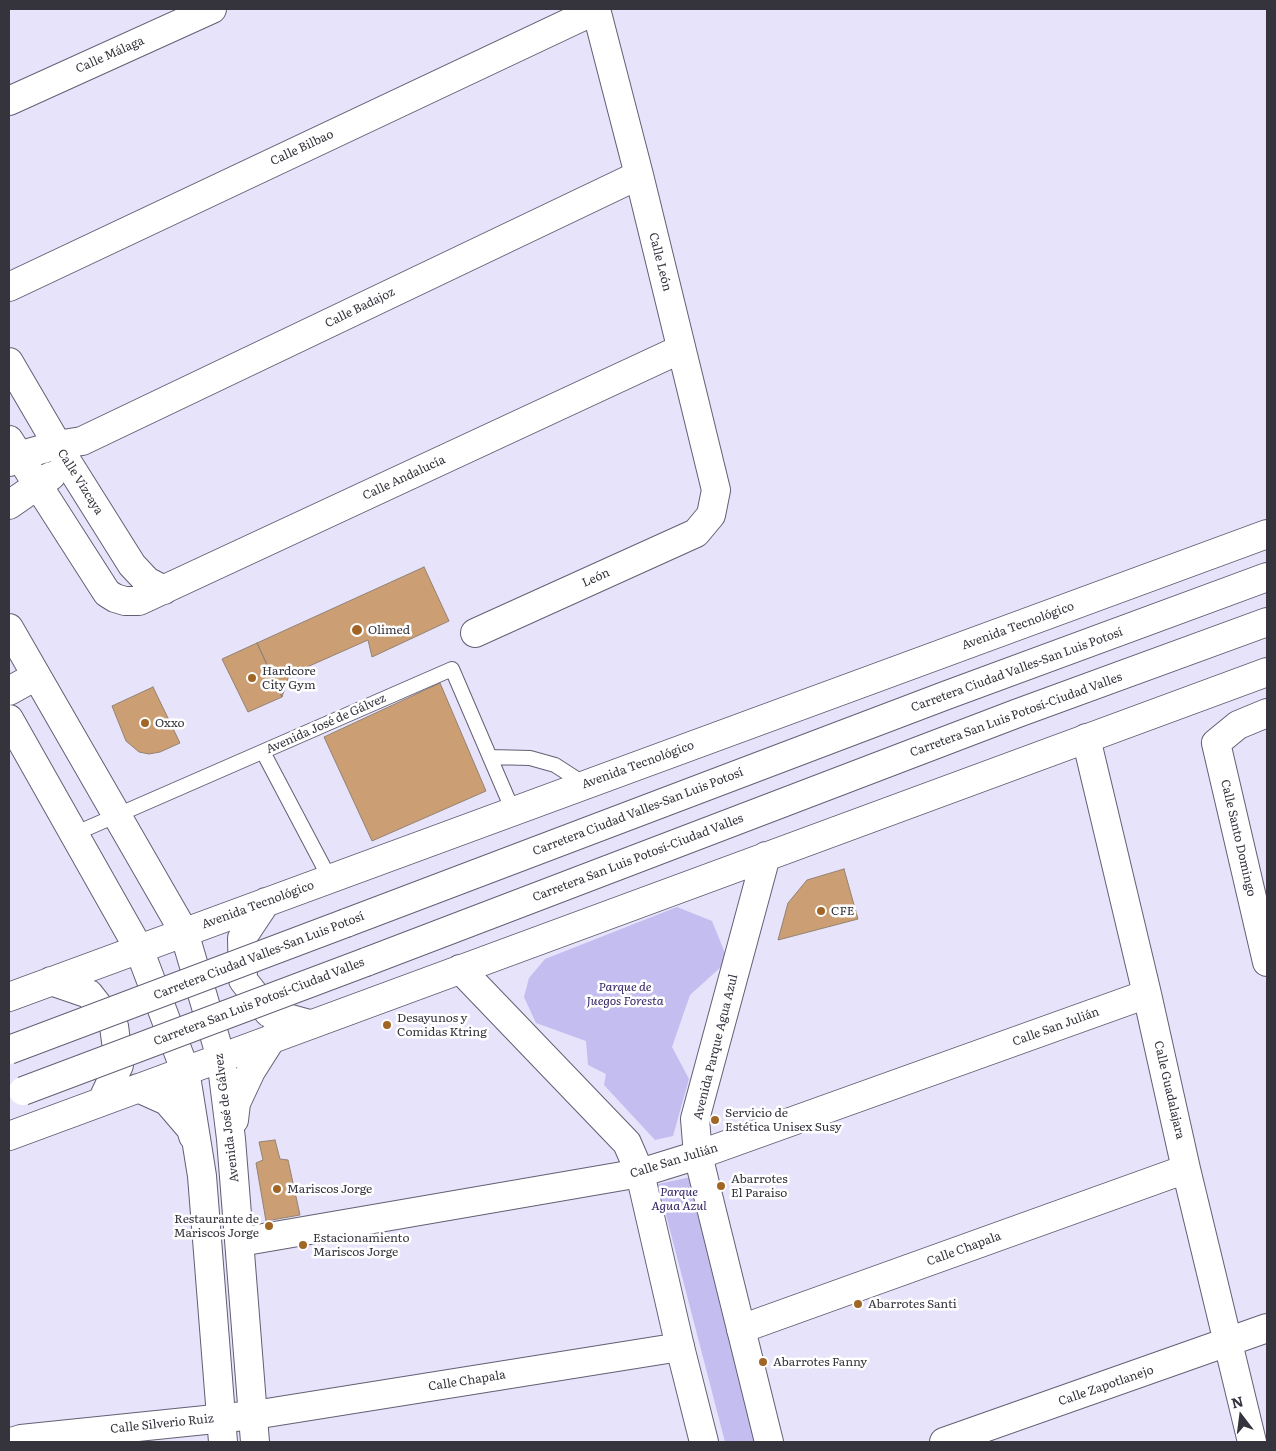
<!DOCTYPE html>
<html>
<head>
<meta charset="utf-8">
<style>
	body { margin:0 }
	#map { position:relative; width:1276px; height:1451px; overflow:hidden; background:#e6e3fa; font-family:Literata,serif }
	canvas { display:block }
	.frame { position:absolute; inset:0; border:10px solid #35343d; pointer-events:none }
	.north { position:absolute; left:1216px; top:1391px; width:50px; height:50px; -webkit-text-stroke:4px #fff; paint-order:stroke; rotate:345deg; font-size:14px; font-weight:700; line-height:20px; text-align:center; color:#35343d }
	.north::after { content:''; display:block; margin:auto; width:18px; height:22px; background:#35343d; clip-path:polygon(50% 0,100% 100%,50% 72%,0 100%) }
</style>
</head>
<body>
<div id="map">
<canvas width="1276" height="1451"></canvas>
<div class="frame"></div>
<div class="north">N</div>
</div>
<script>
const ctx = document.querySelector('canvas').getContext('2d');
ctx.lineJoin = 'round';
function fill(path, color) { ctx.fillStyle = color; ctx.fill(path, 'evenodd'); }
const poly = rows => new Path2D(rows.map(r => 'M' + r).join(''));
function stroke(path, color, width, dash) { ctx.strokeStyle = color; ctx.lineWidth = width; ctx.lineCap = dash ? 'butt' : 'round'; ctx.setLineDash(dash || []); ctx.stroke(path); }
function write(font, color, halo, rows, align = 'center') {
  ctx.font = font + ' Literata,serif'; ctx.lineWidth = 5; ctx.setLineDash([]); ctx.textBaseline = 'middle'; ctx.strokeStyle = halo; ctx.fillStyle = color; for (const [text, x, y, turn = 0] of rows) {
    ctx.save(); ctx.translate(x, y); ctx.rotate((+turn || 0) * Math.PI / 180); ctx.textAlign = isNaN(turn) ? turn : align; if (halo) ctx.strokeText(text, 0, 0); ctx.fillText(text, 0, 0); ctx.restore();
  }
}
const green = poly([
	[677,907,712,921,725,953,722,966,690,995,672,1047,689,1079,673,1136,655,1140,604,1085,606,1074,588,1065,586,1041,536,1023,524,997,529,978,545,959],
	[691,1177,756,1442,725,1442,658,1184]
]);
const building = poly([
	[424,567,449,621,372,657,368,640,289,675,282,697,257,643,424,567],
	[257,643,282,697,248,712,222,659,257,643],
	[440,683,486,791,372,841,324,737,440,683],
	[153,687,180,743,160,752,149,754,139,752,126,741,112,706,153,687],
	[844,869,858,919,778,940,788,903,807,880,844,869],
	[275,1140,280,1159,288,1160,300,1215,266,1221,256,1163,263,1160,259,1142,275,1140]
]);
const lane = poly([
	[263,752,330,879],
	[490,757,530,758,555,765,586,785],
	[74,834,452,669,513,811]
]);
const street = poly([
	[9,101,212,9],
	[9,287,596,10],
	[9,362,68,463,132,565,147,581,164,590],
	[9,440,107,593,115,598,125,601,139,601,681,349],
	[9,462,18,456,57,445,82,441,639,175],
	[9,505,51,476],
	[475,633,696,533,711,515,716,490,639,175,596,9],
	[9,691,36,676],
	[1267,713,1238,725,1216,743,1267,962],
	[1086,738,1147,994,1186,1169,1252,1442],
	[240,1242,640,1173,698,1155,1147,994],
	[741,1329,1186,1169],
	[11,1442,21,1439,254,1415,680,1347],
	[944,1442,1267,1328]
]);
const secondary = poly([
	[9,628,184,932,221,1058,231,1139,255,1442],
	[9,719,139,949,185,1070,202,1176,223,1442],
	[766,856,695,1119,698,1155,769,1442],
	[266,902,242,938,243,980,269,1013,309,1024],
	[460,969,627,1143,640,1173,680,1347,704,1442],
	[51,981,89,994,114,1026,119,1065,102,1101],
	[9,997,1267,534],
	[138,1088,167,1101,191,1129,193,1136],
	[234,1120,236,1103,251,1071,272,1038],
	[9,1136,1267,672]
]);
const primary = poly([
	[346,923,947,695,1267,577],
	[366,962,1018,713,1267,622]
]);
const primaryBridge = poly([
	[9,1050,346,923],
	[23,1091,366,962]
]);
const markers = [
	[357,630,6,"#a16626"],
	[252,678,5,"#a16626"],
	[145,723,5,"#a16626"],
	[821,911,5,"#a16626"],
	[387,1025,5,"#a16626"],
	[715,1120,5,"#a16626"],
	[721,1186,5,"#a16626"],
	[277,1189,5,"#a16626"],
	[269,1226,5,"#a16626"],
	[303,1245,5,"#a16626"],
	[858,1304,5,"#a16626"],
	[763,1362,5,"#a16626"]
];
const streetNames = [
	["Calle Málaga",110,55,-24],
	["Calle Bilbao",302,148,-25],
	["Calle León",660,262,76],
	["Calle Badajoz",360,308,-26],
	["Calle Andalucía",404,478,-25],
	["Calle Vizcaya",80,482,58],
	["León",596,578,-24],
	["Avenida Tecnológico",1018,626,-20],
	["Carretera Ciudad Valles-San Luis Potosí",1017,670,-20],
	["Carretera San Luis Potosí-Ciudad Valles",1016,715,-20],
	["Avenida José de Gálvez",326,724,-24],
	["Avenida Tecnológico",638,765,-20],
	["Carretera Ciudad Valles-San Luis Potosí",638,812,-21],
	["Calle Santo Domingo",1238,838,77],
	["Carretera San Luis Potosí-Ciudad Valles",638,858,-21],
	["Avenida Tecnológico",258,905,-20],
	["Carretera Ciudad Valles-San Luis Potosí",259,956,-21],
	["Carretera San Luis Potosí-Ciudad Valles",259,1002,-21],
	["Calle San Julián",1056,1027,-20],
	["Avenida Parque Agua Azul",716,1047,-76],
	["Calle Guadalajara",1169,1090,77],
	["Avenida José de Gálvez",227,1118,-97],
	["Calle San Julián",674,1161,-17],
	["Calle Chapala",964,1249,-20],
	["Calle Chapala",467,1381,-9],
	["Calle Zapotlanejo",1106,1386,-19],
	["Calle Silverio Ruiz",162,1424,-6]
];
const poiNames = [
	["Olimed",368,630],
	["Hardcore",262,671],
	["City Gym",262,685],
	["Oxxo",155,723],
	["CFE",831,911],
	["Desayunos y",397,1018],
	["Comidas Ktring",397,1032],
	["Servicio de",725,1113],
	["Estética Unisex Susy",725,1127],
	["Abarrotes",731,1179],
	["El Paraiso",731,1193],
	["Mariscos Jorge",287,1189],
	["Restaurante de",259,1219,"right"],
	["Mariscos Jorge",259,1233,"right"],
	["Estacionamiento",313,1238],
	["Mariscos Jorge",313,1252],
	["Abarrotes Santi",868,1304],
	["Abarrotes Fanny",773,1362]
];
const parkNames = [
	["Parque de",625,987],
	["Juegos Foresta",625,1001],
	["Parque",679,1192],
	["Agua Azul",679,1206]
];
fill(green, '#c4bdf0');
fill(building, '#cb9e73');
stroke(building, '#938273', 1);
stroke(lane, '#636074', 16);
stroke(street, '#636074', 30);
stroke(secondary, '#636074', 30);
stroke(primary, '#636074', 30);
stroke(lane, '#fff', 14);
stroke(street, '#fff', 28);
stroke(secondary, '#fff', 28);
stroke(primary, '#fff', 28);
stroke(primaryBridge, '#636074', 30, []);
stroke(primaryBridge, '#fff', 28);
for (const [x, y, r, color] of markers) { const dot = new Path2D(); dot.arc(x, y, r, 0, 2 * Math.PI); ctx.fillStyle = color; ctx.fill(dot); stroke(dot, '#fff', 2); }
write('12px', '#35343d', '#fff', streetNames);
write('12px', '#35343d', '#fff', poiNames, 'left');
write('italic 12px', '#372667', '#fff', parkNames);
</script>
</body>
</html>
